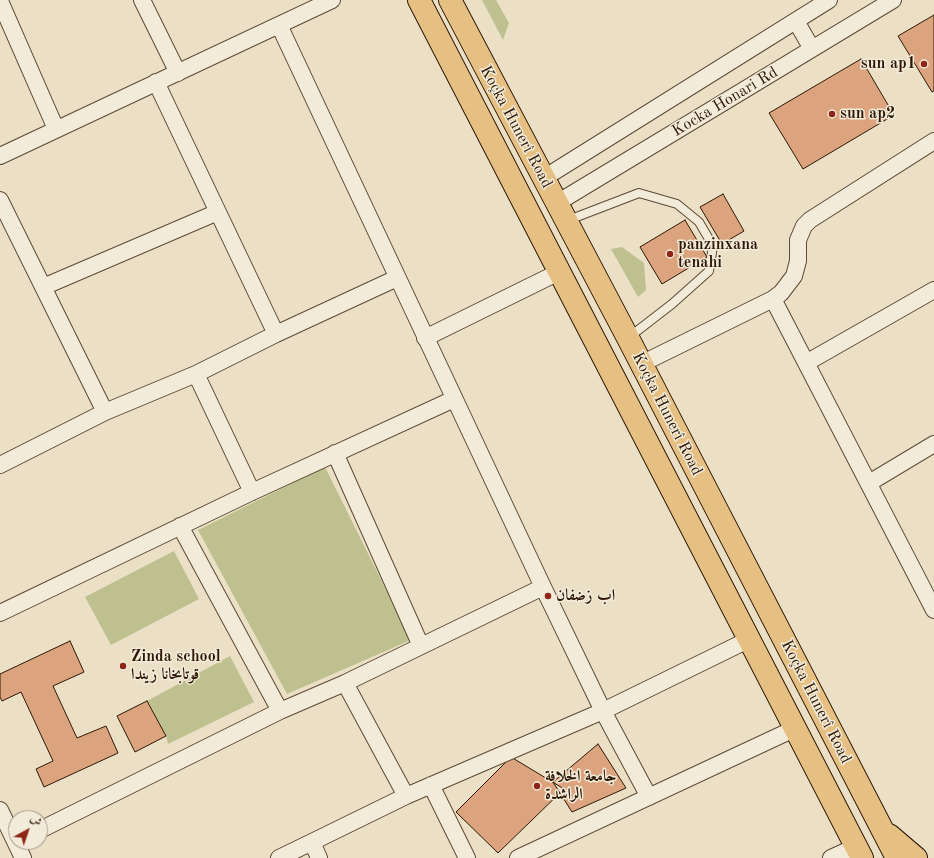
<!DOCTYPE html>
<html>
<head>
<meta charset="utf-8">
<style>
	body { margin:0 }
	#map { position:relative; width:934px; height:858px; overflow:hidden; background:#ebe0c6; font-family:"Old Standard TT",Amiri,serif }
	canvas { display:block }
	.north { position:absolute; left:8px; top:810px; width:40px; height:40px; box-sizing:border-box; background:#f2ebda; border:1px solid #a49684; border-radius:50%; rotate:40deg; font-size:11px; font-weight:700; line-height:16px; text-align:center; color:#2e1704 }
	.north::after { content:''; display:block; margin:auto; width:14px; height:18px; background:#8f2418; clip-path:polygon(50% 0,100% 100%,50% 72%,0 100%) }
</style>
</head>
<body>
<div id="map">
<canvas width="934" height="858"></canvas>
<div class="north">ش</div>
</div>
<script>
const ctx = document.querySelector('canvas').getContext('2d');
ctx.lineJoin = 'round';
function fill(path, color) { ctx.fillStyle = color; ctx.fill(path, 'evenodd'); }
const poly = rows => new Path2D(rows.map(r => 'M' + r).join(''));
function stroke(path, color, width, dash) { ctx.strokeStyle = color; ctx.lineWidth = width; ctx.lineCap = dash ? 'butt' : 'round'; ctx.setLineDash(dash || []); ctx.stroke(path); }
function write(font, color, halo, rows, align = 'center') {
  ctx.font = font + ' "Old Standard TT",Amiri,serif'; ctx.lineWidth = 3; ctx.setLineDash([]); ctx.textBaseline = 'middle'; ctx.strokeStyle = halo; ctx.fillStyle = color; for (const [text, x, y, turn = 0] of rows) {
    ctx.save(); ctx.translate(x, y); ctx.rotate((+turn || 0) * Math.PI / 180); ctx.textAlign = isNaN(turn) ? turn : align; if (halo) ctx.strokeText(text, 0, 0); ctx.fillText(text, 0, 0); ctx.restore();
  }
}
const green = poly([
	[482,0,496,0,509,23,503,40],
	[622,247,644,263,646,290,638,297,611,249],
	[325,467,411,640,287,694,198,530],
	[174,551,199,599,111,645,85,597],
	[230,656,254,702,168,744,166,736,147,701]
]);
const building = poly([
	[934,15,934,91,932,92,898,36,934,15],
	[861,59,894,115,803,169,769,113,861,59],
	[723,194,744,231,722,244,700,207,723,194],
	[685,220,707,257,662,284,640,247,685,220],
	[70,641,84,672,53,686,77,738,106,726,118,753,44,787,36,769,53,761,21,692,2,701,0,697,0,674,70,641],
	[147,701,166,736,135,752,117,716,147,701],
	[598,744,626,788,572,812,553,782,598,744],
	[511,757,564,789,498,853,456,812,511,757]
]);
const service = poly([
	[566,221,639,193,677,204,699,222,713,246,709,271,672,304,628,338]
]);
const minor = poly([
	[142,0,178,73],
	[0,1,56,129],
	[796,21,812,49],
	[279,25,543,587,603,711,649,797],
	[156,82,276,334],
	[0,156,332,0],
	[544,178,829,0],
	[0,200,105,412],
	[557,203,893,0],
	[43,287,218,212],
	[773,299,934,610],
	[425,338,559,272],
	[806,363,934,290],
	[641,364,773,299,781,293,794,276,798,261,798,240,804,226,810,220,934,141],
	[196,374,252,492],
	[335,453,421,646],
	[0,465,105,412,196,374,276,334,397,278],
	[869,483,934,444],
	[180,526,280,711],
	[0,613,252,492,454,399],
	[345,683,406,796],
	[431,785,467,858],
	[0,810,23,858],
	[40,830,280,711,345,683,543,587],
	[312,842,406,796,603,711,750,639],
	[279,858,312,842,319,858],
	[518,858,796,728],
	[831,858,855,847]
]);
const primary = poly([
	[419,0,862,858],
	[450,0,628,338,897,858],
	[889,835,916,858]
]);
const markers = [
	[924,64,4,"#8f2418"],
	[832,114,4,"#8f2418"],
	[670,254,4,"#8f2418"],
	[548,596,4,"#8f2418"],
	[123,666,4,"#8f2418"],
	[537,786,4,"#8f2418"]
];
const poiNames = [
	["sun ap1",916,64,"right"],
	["sun ap2",840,114],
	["panzinxana",678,245],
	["tenahi",678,263],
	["اب زضفان",556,596],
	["Zinda school",131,657],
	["قوتابخانا زیندا",131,675],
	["جامعة الخلافة",545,777],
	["الراشدة",545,795]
];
const streetNames = [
	["Kocka Honari Rd",725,102,-31],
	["Koçka Hunerî Road",516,127,62],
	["Koçka Hunerî Road",667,414,63],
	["Koçka Hunerî Road",816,702,63]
];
fill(green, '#bec090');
fill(building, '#dba47e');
stroke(building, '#2e1704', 1);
stroke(service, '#5d4934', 10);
stroke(minor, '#5d4934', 18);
stroke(primary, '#2e1704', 24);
stroke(service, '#f2ebda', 8);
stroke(minor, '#f2ebda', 16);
stroke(primary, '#e6c083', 22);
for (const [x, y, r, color] of markers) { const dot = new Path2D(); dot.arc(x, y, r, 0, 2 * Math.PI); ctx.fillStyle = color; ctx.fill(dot); stroke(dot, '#f2ebda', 1.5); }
write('bold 16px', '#2e1704', '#f2ebda', poiNames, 'left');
write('16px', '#2e1704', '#f2ebda', streetNames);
</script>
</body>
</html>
